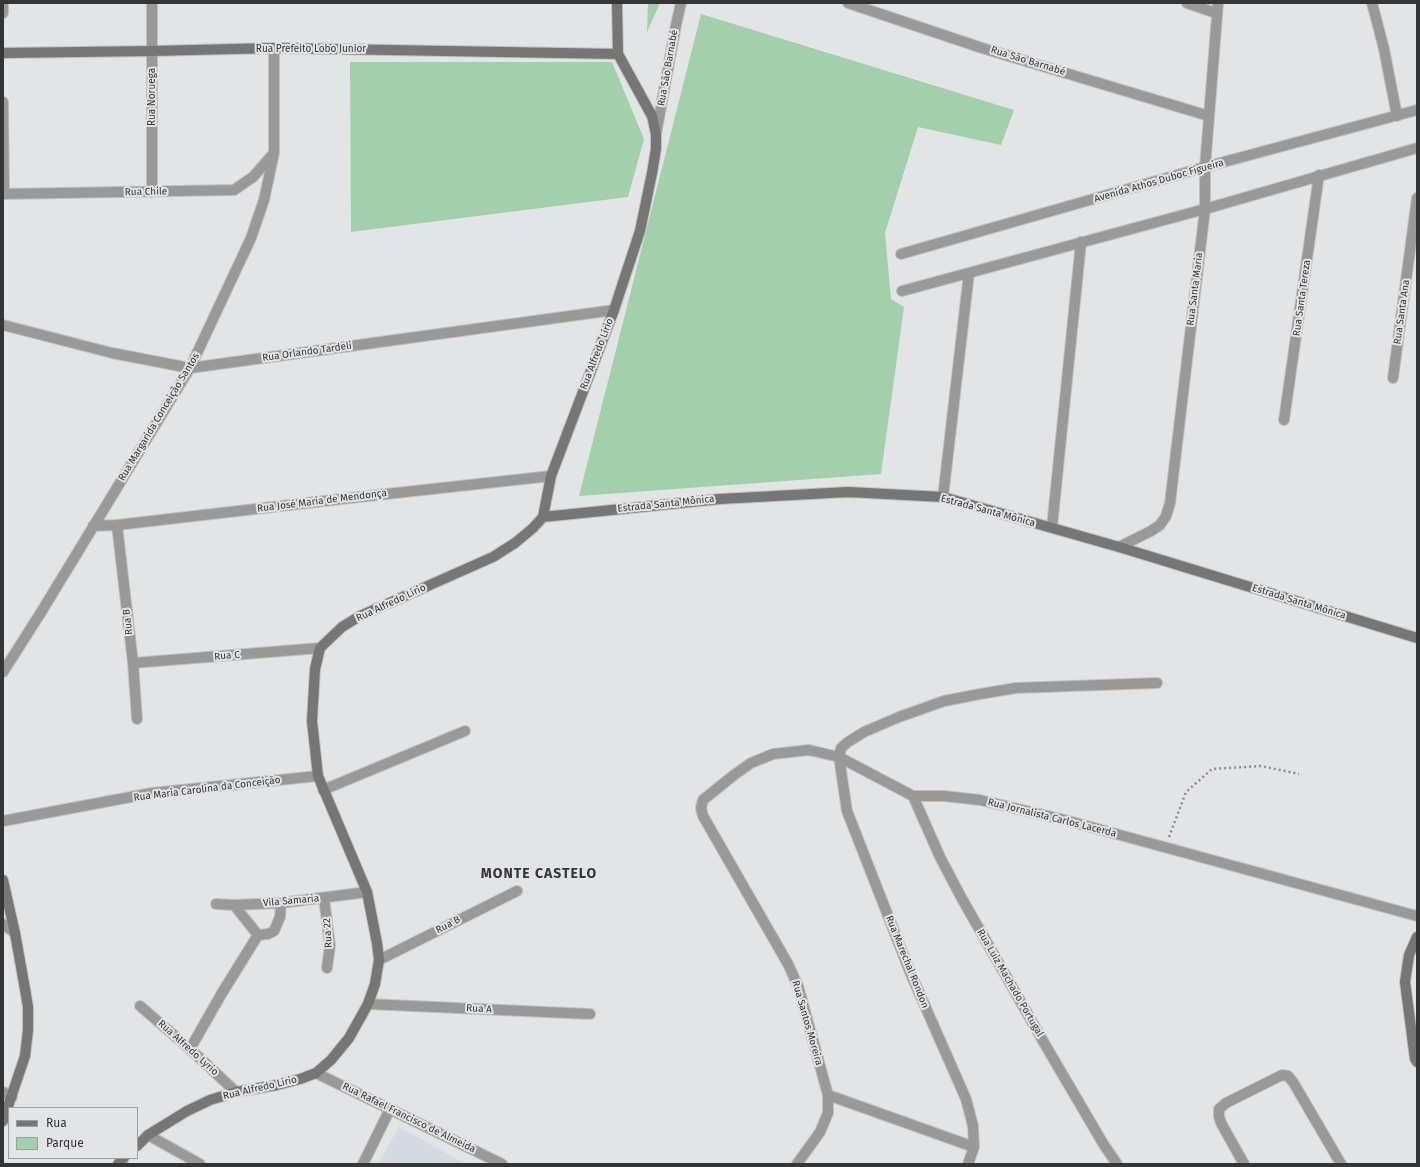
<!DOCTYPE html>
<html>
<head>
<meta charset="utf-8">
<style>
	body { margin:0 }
	#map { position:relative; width:1420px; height:1167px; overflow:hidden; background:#e3e4e6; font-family:"Fira Sans",sans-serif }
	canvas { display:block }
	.frame { position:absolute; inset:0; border:4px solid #343536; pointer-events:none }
	.legend { position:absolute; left:8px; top:1107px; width:130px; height:52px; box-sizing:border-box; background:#e3e4e6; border:1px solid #9d9ea0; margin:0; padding:5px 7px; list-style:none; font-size:12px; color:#343536 }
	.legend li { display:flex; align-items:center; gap:8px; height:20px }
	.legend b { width:20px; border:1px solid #9d9ea0 }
</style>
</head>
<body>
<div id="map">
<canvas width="1420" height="1167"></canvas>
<div class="frame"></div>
<ul class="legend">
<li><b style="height:5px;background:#767674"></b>Rua</li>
<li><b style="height:11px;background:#a3cfac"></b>Parque</li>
</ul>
</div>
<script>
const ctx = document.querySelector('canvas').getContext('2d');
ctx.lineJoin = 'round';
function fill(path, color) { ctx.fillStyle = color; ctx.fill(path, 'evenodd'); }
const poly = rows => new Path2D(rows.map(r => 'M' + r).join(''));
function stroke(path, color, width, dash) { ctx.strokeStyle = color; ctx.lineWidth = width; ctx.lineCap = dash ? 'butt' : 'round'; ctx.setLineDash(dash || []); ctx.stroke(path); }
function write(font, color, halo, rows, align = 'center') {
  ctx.font = font + ' "Fira Sans",sans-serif'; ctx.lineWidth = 4; ctx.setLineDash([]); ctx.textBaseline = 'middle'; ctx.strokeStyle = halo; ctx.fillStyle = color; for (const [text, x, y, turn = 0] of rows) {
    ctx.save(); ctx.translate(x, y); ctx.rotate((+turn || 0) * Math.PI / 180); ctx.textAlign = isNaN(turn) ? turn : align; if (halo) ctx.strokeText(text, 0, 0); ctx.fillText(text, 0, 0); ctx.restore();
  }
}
const built = poly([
	[399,1127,466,1164,378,1164]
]);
const green = poly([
	[648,3,660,3,647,32],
	[701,14,1014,110,1001,145,918,127,885,233,891,299,904,307,881,474,579,496],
	[350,62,612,62,644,139,628,197,351,232]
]);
const path = poly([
	[1169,837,1186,792,1212,769,1261,766,1299,774]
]);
const minor = poly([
	[152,3,152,192],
	[848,3,982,48,1209,116],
	[1187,3,1216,13],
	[1372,3,1384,49,1397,116],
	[3,13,3,3],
	[3,102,4,194],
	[656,134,676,25,681,3],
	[3,194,234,190,253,177,274,153],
	[901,254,1205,167],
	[902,291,1205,209],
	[3,325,112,353,190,368,614,310],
	[1393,378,1417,198],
	[1284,420,1319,175],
	[943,497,969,273],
	[117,525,133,663,137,719],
	[93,526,117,525,359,497,551,476],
	[1052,527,1081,242],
	[133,663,320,648],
	[3,672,40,614,190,368,251,238,264,200,274,153,274,48],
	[323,790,465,731],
	[913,796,940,857,961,897,1047,1048,1104,1145,1117,1164],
	[3,821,152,793,318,776],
	[324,898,330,946,327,968],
	[216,904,234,905,281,903,367,892],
	[234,905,258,935,268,934,274,931,280,917,281,903],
	[3,924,15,933],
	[379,960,517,891],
	[368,1004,590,1014],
	[140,1006,190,1049,236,1092],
	[190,1049,222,993,258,935],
	[316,1073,502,1164],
	[828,1095,974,1147],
	[148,1135,200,1164],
	[363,1164,390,1109],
	[797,1164,820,1132,828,1113,828,1095,798,986,788,964,703,816,701,808,703,800,734,775,751,763,773,754,809,750,839,757,913,796,944,796,980,800,1065,820,1417,916],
	[968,1164,974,1147,973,1126,966,1099,910,972,847,811,839,757,841,748,848,742,864,732,899,717,944,701,980,694,1016,688,1157,683],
	[1244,1164,1221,1123,1219,1116,1219,1109,1226,1103,1282,1075,1288,1076,1293,1082,1341,1164]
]);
const tertiary = poly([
	[1205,167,1417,110],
	[1205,209,1417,148],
	[1119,547,1151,531,1160,525,1166,516,1170,503,1205,209,1205,167,1218,3],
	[3,1092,12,1097]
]);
const secondary = poly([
	[3,53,152,51,274,48,618,54],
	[543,517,720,499,848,492,943,497,1119,547,1417,638],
	[3,880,15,933,25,989,28,1007,28,1030,25,1056,3,1121],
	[1417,937,1409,955,1405,982,1415,1059,1417,1062],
	[137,1146,148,1135,187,1111,210,1100,236,1092,277,1085,300,1079,316,1073,331,1060,349,1038,368,1004,375,984,379,960,377,943,367,892,318,776,312,721,315,669,320,648,342,627,360,616,493,557,515,543,533,528,543,517,551,476,614,310,640,231,652,173,656,149,656,134,652,116,618,54,617,3],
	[118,1164,124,1158]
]);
const streetNames = [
	["Rua Prefeito Lobo Junior",311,49],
	["Rua São Barnabé",1028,61,17],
	["Rua São Barnabé",668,68,-80],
	["Rua Noruega",152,97,-90],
	["Avenida Athos Duboc Figueira",1159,181,-16],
	["Rua Chile",146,192,-1],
	["Rua Santa Maria",1195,289,-83],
	["Rua Santa Tereza",1302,298,-82],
	["Rua Santa Ana",1402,312,-82],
	["Rua Orlando Tardeli",307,352,-8],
	["Rua Alfredo Lírio",597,354,-69],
	["Rua Margarida Conceição Santos",159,417,-59],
	["Rua José Maria de Mendonça",322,501,-7],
	["Estrada Santa Mônica",666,504,-6],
	["Estrada Santa Mônica",988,511,15],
	["Estrada Santa Mônica",1299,602,17],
	["Rua Alfredo Lírio",391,603,-25],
	["Rua B",128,622,-97],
	["Rua C",227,656,-5],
	["Rua Maria Carolina da Conceição",207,789,-7],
	["Rua Jornalista Carlos Lacerda",1052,818,14],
	["Vila Samaria",291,901,-5],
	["Rua B",448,925,-27],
	["Rua 22",328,933,-94],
	["Rua Marechal Rondon",907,962,68],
	["Rua Luiz Machado Portugal",1010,983,60],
	["Rua A",479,1009,3],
	["Rua Santos Moreira",807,1023,74],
	["Rua Alfredo Lyrio",188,1048,42],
	["Rua Alfredo Lírio",260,1088,-13],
	["Rua Rafael Francisco de Almeida",409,1118,26]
];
const districtNames = [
	["MONTE CASTELO",539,874]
];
fill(built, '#d4dae2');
fill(green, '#a3cfac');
stroke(minor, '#c0c1c3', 12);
stroke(tertiary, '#c0c1c3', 12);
stroke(secondary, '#c0c1c3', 12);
stroke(path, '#8c8d8f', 2.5, [2, 3]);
stroke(minor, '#9a9998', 10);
stroke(tertiary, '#9a9998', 10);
stroke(secondary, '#767674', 10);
write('10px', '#343536', '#e3e4e6', streetNames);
ctx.letterSpacing = '1px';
write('bold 14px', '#353738', '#e3e4e6', districtNames);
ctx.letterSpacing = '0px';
</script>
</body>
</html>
